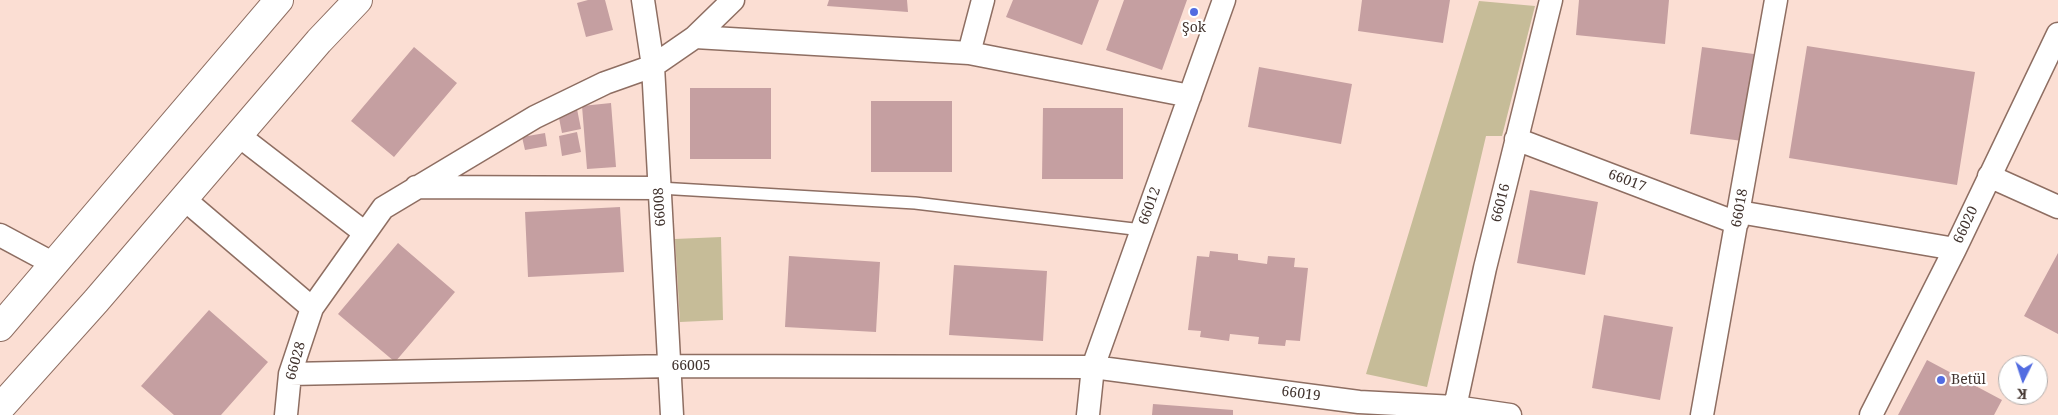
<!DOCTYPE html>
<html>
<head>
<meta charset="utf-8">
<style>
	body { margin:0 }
	#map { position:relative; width:2058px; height:415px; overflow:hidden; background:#fbded3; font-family:"Noto Serif",serif }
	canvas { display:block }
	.north { position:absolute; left:1998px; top:355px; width:50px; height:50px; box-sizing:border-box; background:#fff; border:1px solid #b3aeac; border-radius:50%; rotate:184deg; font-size:14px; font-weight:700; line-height:20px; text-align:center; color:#42342f }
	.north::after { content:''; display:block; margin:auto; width:18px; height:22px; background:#526ce1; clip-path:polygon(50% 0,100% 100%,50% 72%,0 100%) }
</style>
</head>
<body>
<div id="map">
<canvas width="2058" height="415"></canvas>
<div class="north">K</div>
</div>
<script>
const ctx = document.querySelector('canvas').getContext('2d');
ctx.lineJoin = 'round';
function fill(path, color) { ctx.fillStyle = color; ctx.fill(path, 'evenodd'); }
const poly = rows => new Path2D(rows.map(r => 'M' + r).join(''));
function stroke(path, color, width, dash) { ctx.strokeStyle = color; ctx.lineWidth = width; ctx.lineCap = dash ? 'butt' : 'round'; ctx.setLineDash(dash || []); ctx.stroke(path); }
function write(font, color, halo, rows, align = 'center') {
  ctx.font = font + ' "Noto Serif",serif'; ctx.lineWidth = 4.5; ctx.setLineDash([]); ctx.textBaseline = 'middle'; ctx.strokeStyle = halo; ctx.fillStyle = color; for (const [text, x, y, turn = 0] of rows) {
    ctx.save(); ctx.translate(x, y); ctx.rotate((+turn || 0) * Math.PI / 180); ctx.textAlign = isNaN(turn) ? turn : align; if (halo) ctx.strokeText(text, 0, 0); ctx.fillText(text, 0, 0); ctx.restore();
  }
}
const green = poly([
	[1479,1,1535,6,1502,136,1486,136,1427,387,1366,374],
	[721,237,723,320,680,322,675,239]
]);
const building = poly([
	[588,0,605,0,613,30,586,37,577,3],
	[829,0,907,0,908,12,827,6],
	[1013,0,1099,0,1082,45,1006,17],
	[1124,0,1187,0,1162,70,1106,50],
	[1362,0,1450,0,1443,43,1358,31],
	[1579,0,1669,0,1665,44,1576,35],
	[1807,46,1975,72,1957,185,1789,158],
	[414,47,457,83,394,157,351,121],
	[1702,47,1761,55,1750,142,1690,134],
	[1259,67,1352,84,1341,144,1248,127],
	[690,88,771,88,771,159,690,159],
	[871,101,952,101,952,172,871,172],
	[611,103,616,167,587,169,582,106],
	[1043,108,1123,108,1123,179,1042,179],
	[577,109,581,129,562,133,558,113],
	[577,132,581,152,562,156,559,136],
	[545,133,547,146,525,150,522,137],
	[1530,190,1598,202,1585,275,1517,263],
	[620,207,624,272,528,277,525,212],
	[398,243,455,292,395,362,338,314],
	[1210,251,1238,254,1238,260,1267,264,1268,256,1295,258,1294,267,1308,268,1300,341,1286,340,1285,346,1258,344,1259,337,1230,334,1229,341,1200,337,1201,331,1188,330,1197,256,1209,257],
	[2058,253,2058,334,2024,316],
	[789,256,880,262,876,332,785,327],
	[954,265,1047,271,1043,341,949,335],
	[209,310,268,362,221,415,174,415,141,386],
	[1604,315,1673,327,1660,400,1592,388],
	[1927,360,2002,400,1994,415,1898,415],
	[1153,404,1233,410,1233,415,1152,415]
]);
const lane = poly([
	[659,188,915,203,1142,230]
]);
const street = poly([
	[643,0,653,66,672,415],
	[695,37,733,0],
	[969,53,983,0],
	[238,135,365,233],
	[1516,139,1737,223],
	[1989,176,2058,207],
	[416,187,659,188],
	[184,199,312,308],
	[1739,212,1955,249],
	[0,235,54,264],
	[290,374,670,366,1093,367,1359,402,1455,407,1510,415],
	[1455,407,1485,268,1551,0],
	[286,415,290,374,312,308,383,208,535,117,605,83,653,66,695,37,969,53,1190,96],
	[1088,415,1093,367,1224,0],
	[1702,415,1776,0],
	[1871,415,1955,249,2058,34]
]);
const secondary = poly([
	[0,327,279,0],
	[0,408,96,301,319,41,358,0]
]);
const markers = [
	[1194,12,5,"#526ce1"],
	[1941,380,5,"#526ce1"]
];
const poiNames = [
	["Şok",1194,28],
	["Betül",1951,380,"left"]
];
const streetNames = [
	["66017",1627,181,21],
	["66016",1501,203,-76],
	["66012",1150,206,-70],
	["66008",660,207,-94],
	["66018",1740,208,-80],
	["66020",1966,225,-65],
	["66028",296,361,-74],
	["66005",691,366],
	["66019",1301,394,7]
];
fill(green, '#c6bc98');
fill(building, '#c59fa1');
stroke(lane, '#8e6e62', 14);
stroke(street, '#8e6e62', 25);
stroke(secondary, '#8e6e62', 30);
stroke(lane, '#fff', 11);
stroke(street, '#fff', 22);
stroke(secondary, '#fff', 28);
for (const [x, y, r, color] of markers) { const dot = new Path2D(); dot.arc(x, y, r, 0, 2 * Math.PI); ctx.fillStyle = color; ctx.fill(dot); stroke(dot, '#fff', 2); }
write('14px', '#42342f', '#fff', poiNames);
write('14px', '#42342f', '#fff', streetNames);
</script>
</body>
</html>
